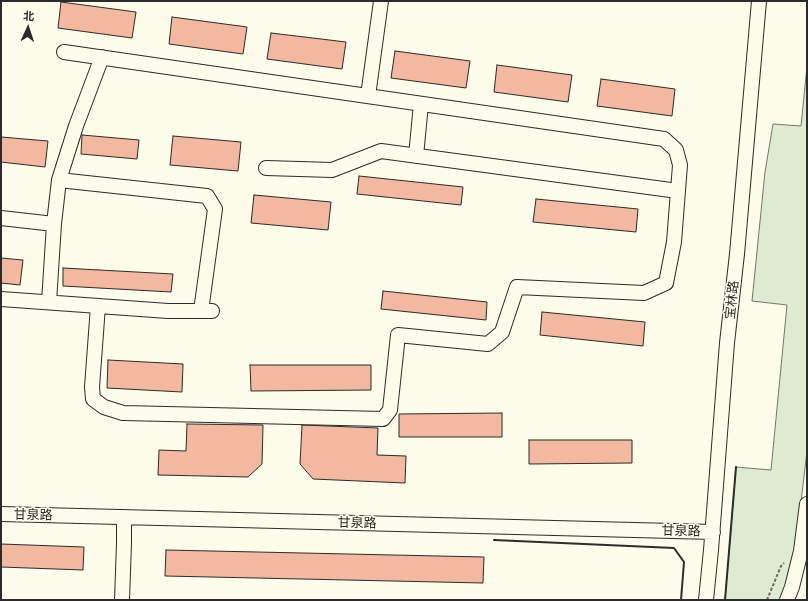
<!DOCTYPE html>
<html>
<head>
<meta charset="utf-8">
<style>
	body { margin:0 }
	#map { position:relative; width:808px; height:601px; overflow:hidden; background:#fdfbea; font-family:"Asap Condensed","Noto Sans SC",sans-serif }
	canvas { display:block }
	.frame { position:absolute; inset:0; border:2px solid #2b2b2b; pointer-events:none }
	.north { position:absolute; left:8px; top:8px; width:40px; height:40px; -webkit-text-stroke:3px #fdfbea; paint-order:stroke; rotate:3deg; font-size:11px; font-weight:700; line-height:16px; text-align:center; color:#2b2b2b }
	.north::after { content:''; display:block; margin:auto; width:14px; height:18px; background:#2b2b2b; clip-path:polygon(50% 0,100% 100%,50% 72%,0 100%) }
</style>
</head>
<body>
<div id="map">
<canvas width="808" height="601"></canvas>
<div class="frame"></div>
<div class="north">北</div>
</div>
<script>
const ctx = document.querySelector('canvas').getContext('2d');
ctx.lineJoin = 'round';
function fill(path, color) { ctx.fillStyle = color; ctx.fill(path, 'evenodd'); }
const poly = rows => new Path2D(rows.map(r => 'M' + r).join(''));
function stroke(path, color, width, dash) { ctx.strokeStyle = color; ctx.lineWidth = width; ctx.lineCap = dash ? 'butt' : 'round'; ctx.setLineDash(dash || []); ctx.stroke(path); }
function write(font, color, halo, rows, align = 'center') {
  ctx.font = font + ' "Asap Condensed","Noto Sans SC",sans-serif'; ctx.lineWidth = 3; ctx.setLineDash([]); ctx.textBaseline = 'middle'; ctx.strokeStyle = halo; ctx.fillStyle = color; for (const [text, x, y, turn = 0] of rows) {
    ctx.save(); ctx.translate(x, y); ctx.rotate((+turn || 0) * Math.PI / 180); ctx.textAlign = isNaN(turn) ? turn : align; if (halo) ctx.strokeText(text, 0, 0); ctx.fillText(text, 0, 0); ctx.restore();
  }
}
const green = poly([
	[807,66,807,451,794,562,781,600,725,600,736,467,771,470,787,305,752,301,765,172,773,124,801,126,807,66]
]);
const building = poly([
	[61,2,136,12,132,38,58,28,61,2],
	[172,17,247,27,243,54,169,44,172,17],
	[271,33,346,42,342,69,267,59,271,33],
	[395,51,470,61,466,88,391,78,395,51],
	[497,65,572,75,568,102,494,92,497,65],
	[601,79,675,89,672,116,597,106,601,79],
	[82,135,139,140,137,159,81,154,82,135],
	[173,136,241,142,238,171,170,165,173,136],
	[1,137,48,141,45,167,1,162,1,137],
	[359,176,463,187,461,205,357,194,359,176],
	[254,195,331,202,328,230,251,223,254,195],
	[536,199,638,209,636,232,533,222,536,199],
	[1,258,23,260,20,285,1,283,1,258],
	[63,268,173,274,171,292,63,286,63,268],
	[383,291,487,302,486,320,381,309,383,291],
	[542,312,645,322,643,346,540,335,542,312],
	[108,360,183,364,182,392,107,388,108,360],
	[250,365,371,365,371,390,251,391,250,365],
	[502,413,502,437,399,437,399,414,502,413],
	[187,424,263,425,262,464,248,477,158,475,159,450,186,451,187,424],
	[302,425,378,428,377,455,406,456,405,483,313,479,300,464,302,425],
	[529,440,632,440,632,463,529,464,529,440],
	[1,544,84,547,83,570,1,567,1,544],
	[166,550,484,557,483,583,165,576,166,550]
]);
const path = poly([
	[767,600,781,566,784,563]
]);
const minor = poly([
	[64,52,664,139,676,150,680,165,674,242,666,283,644,293,517,287,502,332,488,344,398,335,390,410,383,419,123,413,104,407,93,399,92,387,98,306],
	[368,96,381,1],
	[416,156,421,104],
	[266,168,332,170,381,151,678,191],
	[59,180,207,196,215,209,201,311],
	[1,218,54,224],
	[1,299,168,311,212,311],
	[49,302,54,224,59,180,76,126,102,57],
	[1,514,713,532],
	[122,600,124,543,124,517],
	[706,600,711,550,727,343,737,254,759,1],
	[787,600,792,587,801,551,807,504]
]);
const wall = poly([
	[494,540,674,548,684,562,681,600],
	[725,600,736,467]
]);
const streetNames = [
	["宝林路",732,300,-84],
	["甘泉路",33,515,1],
	["甘泉路",357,523,1],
	["甘泉路",681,531,1]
];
fill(green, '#deebd1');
stroke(green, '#74746e', 1);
fill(building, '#f2b8a0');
stroke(building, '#2b2b2b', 1);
stroke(minor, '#2b2b2b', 16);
stroke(path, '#6a6964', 2, [3, 2]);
stroke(minor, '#fdfbea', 14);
stroke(wall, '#2b2b2b', 2);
write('13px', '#2b2b2b', '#fdfbea', streetNames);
</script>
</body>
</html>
